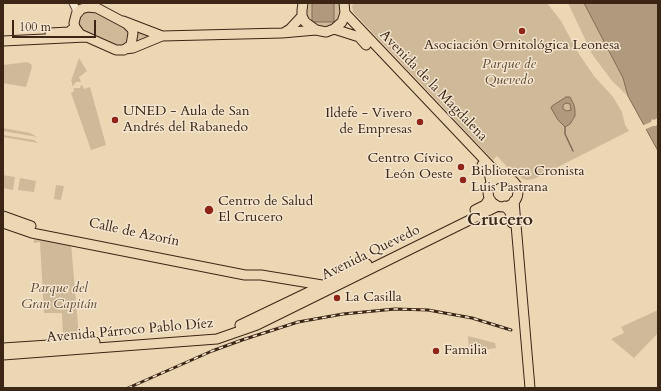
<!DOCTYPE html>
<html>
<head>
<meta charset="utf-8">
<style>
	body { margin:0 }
	#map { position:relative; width:661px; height:391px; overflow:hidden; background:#ecd7b4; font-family:Cardo,serif }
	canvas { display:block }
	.frame { position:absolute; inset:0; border:4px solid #3b2515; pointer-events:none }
	.scale { position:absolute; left:12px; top:20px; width:84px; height:18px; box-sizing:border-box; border:2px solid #3b2515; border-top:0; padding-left:5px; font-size:12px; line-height:14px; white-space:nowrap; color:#3b2515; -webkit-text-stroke:3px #f3e5ce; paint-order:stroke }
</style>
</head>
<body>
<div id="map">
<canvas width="661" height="391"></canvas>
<div class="frame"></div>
<div class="scale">100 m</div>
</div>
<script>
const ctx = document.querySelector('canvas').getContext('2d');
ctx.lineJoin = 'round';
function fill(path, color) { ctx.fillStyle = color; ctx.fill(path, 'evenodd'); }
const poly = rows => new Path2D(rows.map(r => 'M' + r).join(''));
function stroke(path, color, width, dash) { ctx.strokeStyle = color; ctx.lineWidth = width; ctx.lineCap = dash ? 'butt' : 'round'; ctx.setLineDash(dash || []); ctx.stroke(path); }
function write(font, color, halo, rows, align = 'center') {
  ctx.font = font + ' Cardo,serif'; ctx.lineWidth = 3; ctx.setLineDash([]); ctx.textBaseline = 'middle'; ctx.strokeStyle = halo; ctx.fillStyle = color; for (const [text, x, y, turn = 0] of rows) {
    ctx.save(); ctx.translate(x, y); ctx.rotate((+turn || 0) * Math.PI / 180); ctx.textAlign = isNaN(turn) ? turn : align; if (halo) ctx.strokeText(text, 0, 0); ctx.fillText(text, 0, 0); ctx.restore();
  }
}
const green = poly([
	[309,3,339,3,341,12,339,17,336,22,326,27,315,25,308,16,307,11],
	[354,3,547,3,561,21,579,54,594,76,613,97,622,112,625,125,629,131,534,179,527,180,523,179,511,171,497,156,493,160,353,12,352,6],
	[568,3,584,3,623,78,628,96,612,81,592,54],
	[89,11,95,12,123,25,129,31,127,42,119,47,85,33,79,26,79,18,83,13],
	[136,27,154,35,136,44,138,33],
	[79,58,87,71,79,77,81,82,76,82,74,85,72,86,72,82,71,81],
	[27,62,31,64,32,67,26,87,3,83,3,65],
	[81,85,82,85,84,89,90,87,106,145,91,150,71,93,74,91,73,89,75,88,80,88],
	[3,128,30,133,37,137,3,131],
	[3,135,34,140,38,143,3,137],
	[3,175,15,177,13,190,3,188],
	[20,178,36,181,34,192,18,190],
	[56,185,64,186,61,200,54,199],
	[34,237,71,244,79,337,63,337,62,313,44,313,40,242,34,243],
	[658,310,658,333,634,358,611,339,624,333,621,327],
	[468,336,495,343,496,348,469,352]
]);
const water = poly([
	[312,3,334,3,334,22,312,22,312,3],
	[584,3,658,3,658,151,628,96,623,78,584,3],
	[566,97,570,97,574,105,575,110,575,116,570,124,565,127,558,120,551,108,552,106,566,97],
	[566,103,570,104,571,110,567,111,563,109,563,105,566,103]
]);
const pier = poly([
	[658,118,658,123,656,126,653,126,646,129,645,132,641,124,644,125,651,122,652,119,654,120]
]);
const stream = poly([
	[565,127,565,134,573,151]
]);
const minor = poly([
	[73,3,76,9,76,15]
]);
const major = poly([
	[303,3,302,10,302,16,305,22,316,30,326,32,334,29,342,22,345,13,344,3],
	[88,7,97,8,127,24,132,29,133,33,131,45,124,50,116,50,80,34,75,27,74,23,76,15,81,9,88,7],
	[345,13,495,171,502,177],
	[123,21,162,36,282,33,316,30],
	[334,29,359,37,366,45],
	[285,32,290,29,302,16],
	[50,33,69,32,75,27],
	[3,41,86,37],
	[125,49,133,48,162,36],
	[482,165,489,173,491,182],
	'488 192a15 15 0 1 1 30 0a15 15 0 1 1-30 0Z',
	[514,201,530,388],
	[505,206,510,212,512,223],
	[475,210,485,205,489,199],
	[3,216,31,226],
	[3,223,32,233,245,275,261,275,322,285],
	[240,325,367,264],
	[3,348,95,342],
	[3,355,217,339,257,325,498,206]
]);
const rail = poly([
	[128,388,212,351,242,340,298,322,343,314,395,309,428,310,472,318,511,330]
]);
const markers = [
	[522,31,4,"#8f2418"],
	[115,120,4,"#8f2418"],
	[420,122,4,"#8f2418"],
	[461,167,4,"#8f2418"],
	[463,180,4,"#8f2418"],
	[209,210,5,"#8f2418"],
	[337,298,4,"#8f2418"],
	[436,351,4,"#8f2418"]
];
const poiNames = [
	["Asociación Ornitológica Leonesa",522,46,"center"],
	["UNED - Aula de San",123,112],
	["Andrés del Rabanedo",123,128],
	["Ildefe - Vivero",412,114,"right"],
	["de Empresas",412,130,"right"],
	["Centro Cívico",453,159,"right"],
	["León Oeste",453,175,"right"],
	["Biblioteca Cronista",471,172],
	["Luis Pastrana",471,188],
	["Centro de Salud",218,202],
	["El Crucero",218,218],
	["La Casilla",345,298],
	["Familia",444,351]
];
const parkNames = [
	["Parque de",509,65],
	["Quevedo",509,81],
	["Parque del",59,289],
	["Gran Capitán",59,305]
];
const streetNames = [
	["Avenida de la Magdalena",433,86,46],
	["Calle de Azorín",134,233,12],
	["Avenida Quevedo",371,253,-26],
	["Avenida Párroco Pablo Díez",130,331,-5]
];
const districtNames = [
	["Crucero",500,221]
];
fill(green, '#ceb999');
fill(water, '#b09a7e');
stroke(water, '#816b54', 1);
fill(pier, '#ecd7b4');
stroke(stream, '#816b54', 1.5);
stroke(minor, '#67523d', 9);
stroke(major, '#3b2515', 11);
stroke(minor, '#f3e5ce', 7);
stroke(major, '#ecd7b4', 9);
stroke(rail, '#3b2515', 3);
stroke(rail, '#f3e5ce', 1.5, [4.5]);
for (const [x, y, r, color] of markers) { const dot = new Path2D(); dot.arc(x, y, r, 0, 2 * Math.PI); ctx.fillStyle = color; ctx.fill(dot); stroke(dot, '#f3e5ce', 1.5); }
write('14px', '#3b2515', '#f3e5ce', poiNames, 'left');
write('italic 14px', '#604a36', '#f3e5ce', parkNames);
write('14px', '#3b2515', '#f3e5ce', streetNames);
write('bold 18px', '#3b2515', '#f3e5ce', districtNames);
</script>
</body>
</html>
